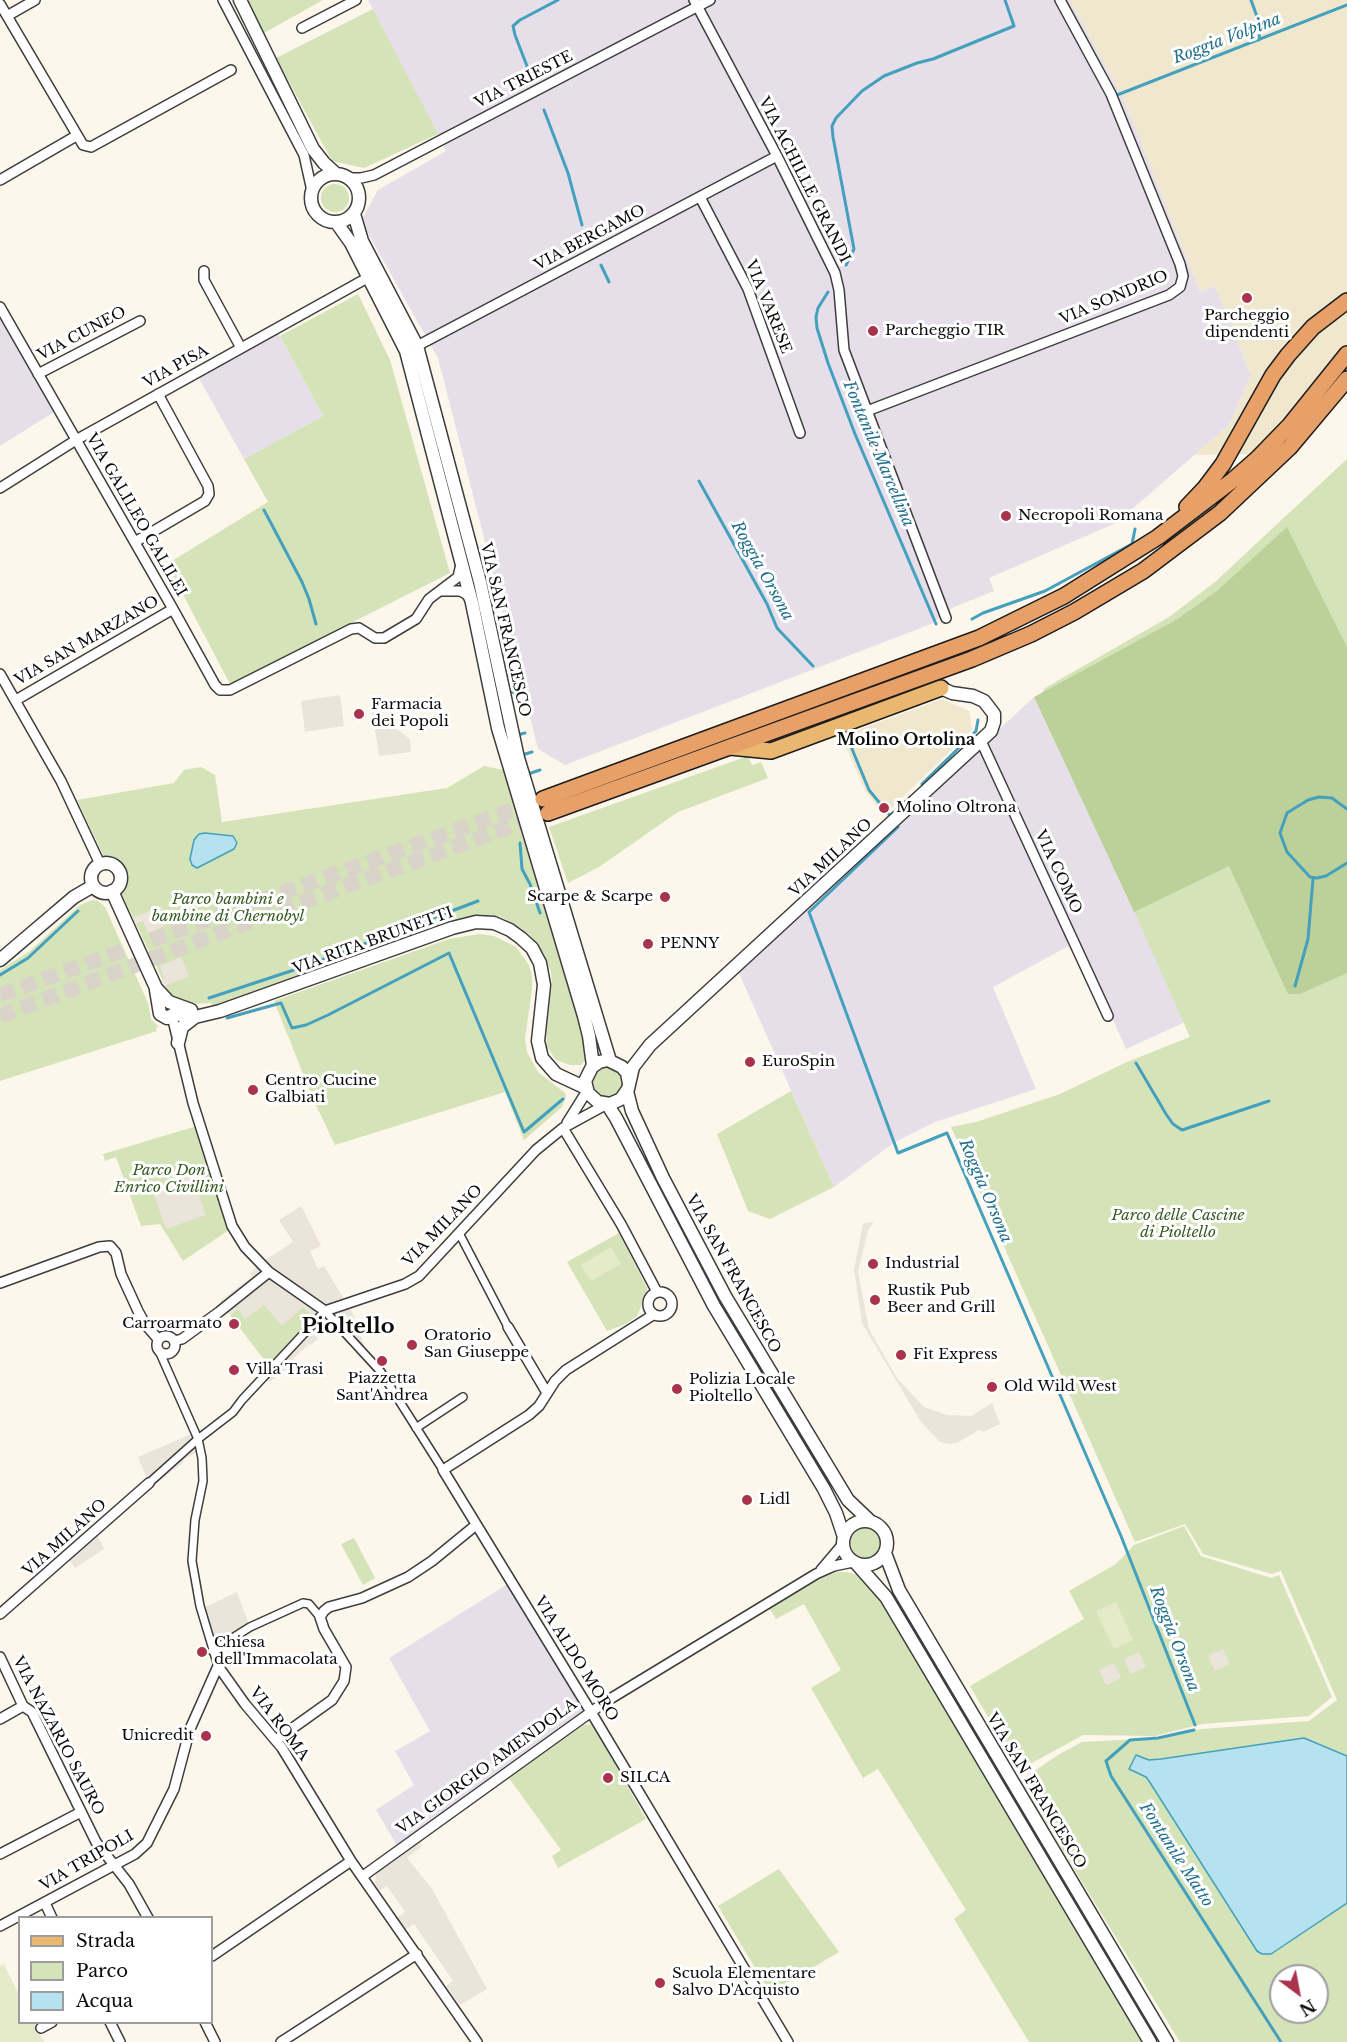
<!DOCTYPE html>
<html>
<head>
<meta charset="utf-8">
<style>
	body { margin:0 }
	#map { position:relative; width:1347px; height:2042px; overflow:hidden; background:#fdf6ea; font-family:"Libre Baskerville",serif }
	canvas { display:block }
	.legend { position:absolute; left:18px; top:1916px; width:195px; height:108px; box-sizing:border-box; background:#fff; border:2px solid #9d9d9d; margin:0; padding:8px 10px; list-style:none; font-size:18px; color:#0b0b0b }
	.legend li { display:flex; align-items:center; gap:12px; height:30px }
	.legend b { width:30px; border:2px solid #9d9d9d }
	.north { position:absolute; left:1269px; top:1964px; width:60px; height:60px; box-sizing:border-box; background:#fff; border:2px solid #9d9d9d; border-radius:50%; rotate:148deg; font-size:16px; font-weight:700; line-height:24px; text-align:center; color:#0b0b0b }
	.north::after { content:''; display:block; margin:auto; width:21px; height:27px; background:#aa334c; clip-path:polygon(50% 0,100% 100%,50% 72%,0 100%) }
</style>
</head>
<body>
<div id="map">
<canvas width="1347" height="2042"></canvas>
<ul class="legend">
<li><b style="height:8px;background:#e9b76f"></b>Strada</li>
<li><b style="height:16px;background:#d5e3b9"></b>Parco</li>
<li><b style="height:16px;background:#b5e2ee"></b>Acqua</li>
</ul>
<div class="north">N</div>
</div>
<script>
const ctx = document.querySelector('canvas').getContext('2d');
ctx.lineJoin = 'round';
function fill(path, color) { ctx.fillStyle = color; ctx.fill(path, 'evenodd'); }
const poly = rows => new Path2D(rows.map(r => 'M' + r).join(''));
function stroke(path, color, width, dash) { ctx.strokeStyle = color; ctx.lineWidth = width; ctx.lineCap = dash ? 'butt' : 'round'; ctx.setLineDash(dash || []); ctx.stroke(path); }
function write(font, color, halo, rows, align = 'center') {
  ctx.font = font + ' "Libre Baskerville",serif'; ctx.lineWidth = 6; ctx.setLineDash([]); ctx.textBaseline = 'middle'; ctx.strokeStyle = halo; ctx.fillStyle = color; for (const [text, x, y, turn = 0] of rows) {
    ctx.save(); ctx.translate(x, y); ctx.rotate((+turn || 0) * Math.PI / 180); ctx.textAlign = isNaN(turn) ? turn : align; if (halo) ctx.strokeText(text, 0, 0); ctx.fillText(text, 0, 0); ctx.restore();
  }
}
const industrial = poly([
	[368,0,1070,0,1125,102,1200,292,1215,286,1251,375,1229,425,1116,523,989,578,994,591,952,608,931,624,565,765,538,749,438,358,361,221,378,190,446,151],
	[0,307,59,409,0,446],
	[276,329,323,416,244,459,196,373],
	[1034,697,1134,912,1229,865,1212,1010,1126,1049,1078,941,993,987,1036,1089,935,1122,895,1142,834,1187,738,971],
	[511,1582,591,1712,399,1849,376,1810,414,1785,395,1751,430,1731,389,1658]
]);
const farmland = poly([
	[1070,0,1347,0,1347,377,1264,454,1193,455,1229,425,1251,375,1215,286,1200,292,1125,102],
	[942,699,969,711,972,730,884,815,866,792,841,736]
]);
const green = poly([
	[248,0,323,0,264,33],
	[373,9,438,134,364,168,332,161,276,58],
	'321 198a14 14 0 1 1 28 0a14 14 0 1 1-28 0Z',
	[358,294,390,360,450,573,230,684,167,564,268,502,244,459,323,416,280,336],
	[1347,459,1347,2042,1180,2042,1020,1781,1058,1755,1082,1742,1158,1738,1202,1729,1309,1721,1337,1700,1281,1571,1272,1574,1203,1554,1185,1524,1135,1542,951,1127,976,1122,1060,1094,1127,1062,1190,1037,1039,698,1045,688,1169,617,1215,582],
	[1281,1976,1317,1976,1317,2012,1281,2012],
	[748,756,752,765,761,762,768,778,678,812,599,867,568,883,549,827],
	[484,766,508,771,583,1021,588,1057,581,1065,570,1065,556,1060,547,1047,546,1035,552,983,551,972,544,954,530,935,521,928,501,917,490,915,464,917,444,923,220,1004,212,1006,211,1003,192,1004,173,1000,167,993,168,991,77,800,174,783,184,770,201,767,215,775,222,822,447,788],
	[92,900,98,901,105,907,148,1003,151,1019,159,1027,156,1028,157,1031,0,1081,0,970,30,951,80,905],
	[479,934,494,936,516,947,529,965,532,976,532,989,525,1039,527,1052,538,1072,565,1093,566,1097,562,1107,524,1140,505,1092,335,1145,314,1101,274,1001,449,939],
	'592 1083a15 15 0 1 1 30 0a15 15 0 1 1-30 0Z',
	[791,1091,834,1187,770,1219,748,1211,717,1134],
	[197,1126,229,1230,183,1261,160,1224,141,1226,116,1157,105,1161,103,1154],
	[619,1233,647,1288,647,1292,637,1316,626,1324,607,1331,567,1262],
	[264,1305,303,1307,318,1320,271,1369,230,1315,238,1309],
	[1184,1526,1201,1556,1271,1578,1279,1575,1332,1697,1309,1716,1202,1724,1155,1736,1083,1735,1019,1770,970,1686,1084,1619,1069,1591,1116,1564,1134,1545],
	'851 1543a15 15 0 1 1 30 0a15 15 0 1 1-30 0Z',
	[354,1538,375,1578,363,1585,341,1544],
	[838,1572,848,1572,860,1576,878,1596,1142,2042,1029,2042,954,1919,966,1910,878,1769,863,1778,811,1688,841,1670,804,1604,776,1619,768,1606,810,1582],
	[592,1724,646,1819,558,1868,552,1856,561,1850,509,1778,584,1725],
	[779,1869,839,1952,770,1993,718,1906]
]);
const forest = poly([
	[1287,527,1347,647,1347,973,1300,994,1288,994,1229,866,1134,912,1034,697,1176,620,1217,591]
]);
const pitch = poly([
	[611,1247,621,1264,591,1281,581,1265],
	[1116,1602,1133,1640,1114,1649,1096,1611],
	[4,1964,19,1995,20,2022,34,2023,44,2042,0,2042,0,1966]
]);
const plaza = poly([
	[340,695,344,726,305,732,301,701],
	[372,711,410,739,411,752,379,756],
	[161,906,169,924,148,933,143,921,136,924,133,918],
	[181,957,189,976,164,986,161,980,164,978,160,966],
	[192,1175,206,1215,166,1229,152,1189],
	[301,1206,321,1246,310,1251,318,1269,324,1266,353,1314,365,1348,357,1352,349,1342,350,1341,331,1320,315,1335,318,1339,311,1345,309,1344,293,1359,296,1363,269,1382,264,1377,317,1319,303,1307,282,1326,264,1305,245,1319,238,1309,230,1315,220,1301,252,1277,250,1273,267,1259,293,1242,279,1220],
	[874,1221,868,1231,858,1272,869,1329,897,1378,924,1407,947,1415,972,1416,992,1403,1000,1424,983,1432,979,1430,957,1443,949,1444,940,1442,921,1422,862,1323,854,1270,863,1224],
	[196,1432,202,1450,184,1459,181,1465,174,1469,151,1488,138,1457],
	[95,1531,104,1549,75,1568,67,1556],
	[237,1592,250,1627,212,1651,201,1609],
	[1223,1649,1230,1664,1215,1671,1208,1656],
	[1139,1652,1146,1667,1131,1674,1124,1659],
	[1114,1663,1121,1678,1106,1685,1099,1670],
	[420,1842,422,1846,407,1858,431,1887,487,1989,460,2005,446,1986,453,1981,414,1924,402,1932,394,1920,405,1912,387,1886,379,1891,375,1883,376,1873]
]);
const water = poly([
	[205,833,233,836,237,843,234,849,197,868,192,865,190,859,194,840,199,834,205,833],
	[1304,1738,1347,1756,1347,1903,1271,1954,1262,1954,1257,1951,1149,1781,1146,1777,1129,1769,1136,1755,1149,1760,1161,1759,1304,1738]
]);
const stream = poly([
	[1251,0,1260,25,1259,40],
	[532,79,515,35,513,26,520,20,558,0],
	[1117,95,1347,5],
	[544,110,568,173,582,225],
	[601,265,609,282],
	[846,265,854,249,833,137,832,126,836,118,862,91,884,76,917,63,933,59,1014,26,1005,0],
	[828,292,818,308,816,317,817,328,828,363,855,434,936,624],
	[699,481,767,604,777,628,813,666],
	[264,510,302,582,309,599,316,624],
	[972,619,983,613,1045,591,1132,544,1135,529],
	[504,676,511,675],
	[508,693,515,692],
	[845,732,869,790,892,818],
	[517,735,525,733],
	[522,755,532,752],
	[528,774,540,770],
	[922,784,976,731,978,720],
	[1347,809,1332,798,1319,797,1308,800,1287,813,1280,833,1287,852,1310,877,1317,878,1326,876,1347,863],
	[895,824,898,827,809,912,898,1153,947,1133,1121,1536,1195,1725],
	[520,843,522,869,530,884,540,913],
	[0,975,28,958,78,911],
	[1295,986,1308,939,1313,879],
	[209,998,306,966,478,901],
	[227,1018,281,1003,292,1028,306,1025,328,1015,449,953,524,1132,563,1099],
	[1136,1063,1166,1114,1173,1124,1182,1130,1269,1101],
	[1194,1730,1158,1738,1130,1740,1106,1761,1111,1776,1281,2042]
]);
const trunkTunnel = poly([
	[0,995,534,802],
	[0,1016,308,900,537,817]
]);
const pedestrian = poly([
	[459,1233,508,1327],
	[160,1353,198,1439,202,1458,203,1481,195,1520,192,1561,200,1606,218,1666],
	[416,1428,463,1397],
	[149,1483,198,1439,233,1412,242,1400,325,1311,381,1372,443,1470],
	[212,1651,250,1627,303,1603,309,1604,320,1617]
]);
const minor = poly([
	[223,0,304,155,312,191],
	[694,0,777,156,835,273,839,290,844,350,946,618],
	[0,4,83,145,91,147,231,70],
	[7,16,35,0],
	[302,28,356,0],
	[349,178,361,178,374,175,710,0],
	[0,180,76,136],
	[700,197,748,289,800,433],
	[204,271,204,280,241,348],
	[0,307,173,609,215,685,220,690,230,690,351,629,359,628,375,638,384,638,416,619,429,599,458,577,461,564],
	[417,346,777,156],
	[38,374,140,321],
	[867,411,1169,295,1180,287,1183,276,1180,264,1111,94,1060,0],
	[0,488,76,440,369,277],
	[135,542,205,501,209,494,208,486,158,394],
	[442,591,460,591,466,594,470,599],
	[0,674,61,781,100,864],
	[16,700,173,609],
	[981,741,1108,1016],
	[172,1016,193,1103,232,1226,245,1247,269,1272,325,1311,405,1284,419,1276,536,1150,563,1128,607,1104],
	[567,1123,587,1091],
	[563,1128,621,1224,657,1292],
	[0,1283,99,1247,110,1246,116,1253,121,1274,138,1311,145,1324,158,1339],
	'648 1304a12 12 0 1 1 24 0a12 12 0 1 1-24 0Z',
	[653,1315,566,1370,555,1381,539,1406,529,1415,443,1470,591,1712,788,2042],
	[508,1327,547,1393],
	'157 1345a9 9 0 1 1 18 0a9 9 0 1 1-18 0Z',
	[174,1341,182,1339,219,1312,269,1272],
	[821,1570,843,1544],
	[0,1614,149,1483],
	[0,1657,23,1706,32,1712,96,1842,129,1884,148,1918],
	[218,1666,245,1704,282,1748,351,1861,477,2042],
	[0,1719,23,1706],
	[276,1740,332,1700,344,1681,346,1667,324,1629,320,1617,324,1611,329,1607,362,1598,408,1577,432,1561,476,1525],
	[0,1854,81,1812],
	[363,1876,605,1702,816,1574,834,1566,853,1562],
	[45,1903,52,1918],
	[0,1926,135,1854,147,1843,174,1789,190,1729,218,1666],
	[212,1956,351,1861],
	[110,2022,120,2042],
	[205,2022,215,2042],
	[41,2028,52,2022],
	[281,2042,417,1954]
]);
const tertiary = poly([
	[240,0,313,149,324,163,335,173],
	'311 198a24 24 0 1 1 48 0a24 24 0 1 1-48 0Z',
	[354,214,362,241,417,346,480,582,518,758,610,1061],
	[336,222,351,243,406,351,472,603,498,728,584,1016,589,1036,593,1066],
	'91 878a15 15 0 1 1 30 0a15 15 0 1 1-30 0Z',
	[112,891,156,988,169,1002,191,1010],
	[0,960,74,897,93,886],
	[156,990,160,1014,167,1018,174,1014],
	[174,1014,195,1017,220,1011,452,928,476,922,494,923,510,930,521,938,532,948,540,963,544,985,538,1041,542,1058,556,1074,586,1088],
	[178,1043,182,1027,195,1017],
	[629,1083,627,1073,622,1067,608,1060,599,1062,592,1067,585,1081,588,1093,598,1102,610,1104,621,1099,628,1089,633,1067,650,1045,991,731,994,722,994,714,984,701,973,696,952,693,941,688],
	[627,1091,632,1111,663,1178,725,1296,848,1500,870,1521],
	[607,1104,616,1118,714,1306,824,1489,836,1513,844,1537],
	'843 1543a22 22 0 1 1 44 0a22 22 0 1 1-44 0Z',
	[885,1553,899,1590,1167,2042],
	[856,1563,886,1597,1150,2042]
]);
const primary = poly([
	[730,747,771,751,941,688]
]);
const trunk = poly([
	[1187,507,1205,488,1223,464,1273,375,1288,355,1313,327,1347,301],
	[543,799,979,638,1064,596,1158,537,1233,480,1257,459,1290,425,1347,354],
	[548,813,972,659,1031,634,1074,612,1143,571,1220,513,1290,447,1347,379]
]);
const markers = [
	[1247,298,6,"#aa334c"],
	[873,331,6,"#aa334c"],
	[1006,516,6,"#aa334c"],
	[359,714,6,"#aa334c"],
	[884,808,6,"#aa334c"],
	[665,897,6,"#aa334c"],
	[648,944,6,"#aa334c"],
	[750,1062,6,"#aa334c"],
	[253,1090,6,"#aa334c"],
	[873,1264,6,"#aa334c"],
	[875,1300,6,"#aa334c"],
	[234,1324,6,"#aa334c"],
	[412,1345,6,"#aa334c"],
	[901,1355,6,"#aa334c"],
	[382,1361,6,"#aa334c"],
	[234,1370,6,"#aa334c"],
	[992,1387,6,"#aa334c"],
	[677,1389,6,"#aa334c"],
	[747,1500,6,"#aa334c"],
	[202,1652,6,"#aa334c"],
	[206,1736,6,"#aa334c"],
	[608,1778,6,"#aa334c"],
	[660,1983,6,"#aa334c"]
];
const streetNames = [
	["VIA TRIESTE",524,80,-27],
	["VIA ACHILLE GRANDI",804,180,63],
	["VIA BERGAMO",590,238,-28],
	["VIA SONDRIO",1114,298,-23],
	["VIA VARESE",768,307,68],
	["VIA CUNEO",82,334,-28],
	["VIA PISA",176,367,-29],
	["VIA GALILEO GALILEI",136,515,60],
	["VIA SAN FRANCESCO",505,630,77],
	["VIA SAN MARZANO",87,641,-30],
	["VIA MILANO",831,858,-43],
	["VIA COMO",1058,872,65],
	["VIA RITA BRUNETTI",373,941,-20],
	["VIA MILANO",443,1226,-46],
	["VIA SAN FRANCESCO",733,1274,61],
	["VIA MILANO",65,1538,-42],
	["VIA ALDO MORO",576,1659,58],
	["VIA ROMA",279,1724,53],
	["VIA NAZARIO SAURO",58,1736,62],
	["VIA GIORGIO AMENDOLA",487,1767,-36],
	["VIA SAN FRANCESCO",1036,1791,59],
	["VIA TRIPOLI",87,1861,-30]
];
const poiNames = [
	["Parcheggio",1247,316,"center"],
	["dipendenti",1247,333,"center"],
	["Parcheggio TIR",885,331],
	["Necropoli Romana",1018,516],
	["Farmacia",371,705],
	["dei Popoli",371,722],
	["Molino Oltrona",896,808],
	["Scarpe & Scarpe",653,897,"right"],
	["PENNY",660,944],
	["EuroSpin",762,1062],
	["Centro Cucine",265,1081],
	["Galbiati",265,1098],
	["Industrial",885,1264],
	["Rustik Pub",887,1291],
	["Beer and Grill",887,1308],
	["Carroarmato",222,1324,"right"],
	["Oratorio",424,1336],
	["San Giuseppe",424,1353],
	["Fit Express",913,1355],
	["Villa Trasi",246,1370],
	["Piazzetta",382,1379,"center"],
	["Sant'Andrea",382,1396,"center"],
	["Polizia Locale",689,1380],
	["Pioltello",689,1397],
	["Old Wild West",1004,1387],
	["Lidl",759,1500],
	["Chiesa",214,1643],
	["dell'Immacolata",214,1660],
	["Unicredit",194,1736,"right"],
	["SILCA",620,1778],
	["Scuola Elementare",672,1974],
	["Salvo D'Acquisto",672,1991]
];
const parkNames = [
	["Parco bambini e",228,900],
	["bambine di Chernobyl",228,917],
	["Parco Don",169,1171],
	["Enrico Civillini",169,1188],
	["Parco delle Cascine",1178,1216],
	["di Pioltello",1178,1233]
];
const waterNames = [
	["Roggia Volpina",1227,39,-21],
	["Fontanile Marcellina",878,454,67],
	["Roggia Orsona",762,571,61],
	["Roggia Orsona",985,1191,67],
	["Roggia Orsona",1174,1639,69],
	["Fontanile Matto",1176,1855,57]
];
const neighbourhoodNames = [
	["Molino Ortolina",906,740]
];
const districtNames = [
	["Pioltello",348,1327]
];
fill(industrial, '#e6dfe9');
fill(farmland, '#efe7ce');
fill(green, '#d5e3b9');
fill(forest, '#bcd19a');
fill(pitch, '#e5ebc9');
fill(plaza, '#ebe4db');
fill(water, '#b5e2ee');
stroke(water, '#44a0bd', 1.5);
stroke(stream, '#44a0bd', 3);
stroke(trunkTunnel, '#d9d3c9', 15, [15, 8]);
stroke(pedestrian, '#3e3e3e', 10);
stroke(minor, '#3e3e3e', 12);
stroke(tertiary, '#3e3e3e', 15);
stroke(primary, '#1c1c1c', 18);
stroke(trunk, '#1c1c1c', 18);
stroke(pedestrian, '#fff', 7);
stroke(minor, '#fff', 9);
stroke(tertiary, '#fff', 12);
stroke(primary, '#e9b76f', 15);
stroke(trunk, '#e6a068', 15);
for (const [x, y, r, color] of markers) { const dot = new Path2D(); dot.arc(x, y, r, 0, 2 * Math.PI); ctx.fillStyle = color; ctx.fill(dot); stroke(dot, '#fff', 2); }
write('15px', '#0b0b0b', '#fff', streetNames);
write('15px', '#0b0b0b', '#fff', poiNames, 'left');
write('italic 15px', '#375a23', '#fff', parkNames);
write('italic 16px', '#23708d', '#fff', waterNames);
write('bold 16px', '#0b0b0b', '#fff', neighbourhoodNames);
write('bold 21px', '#0b0b0b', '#fff', districtNames);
</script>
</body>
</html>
